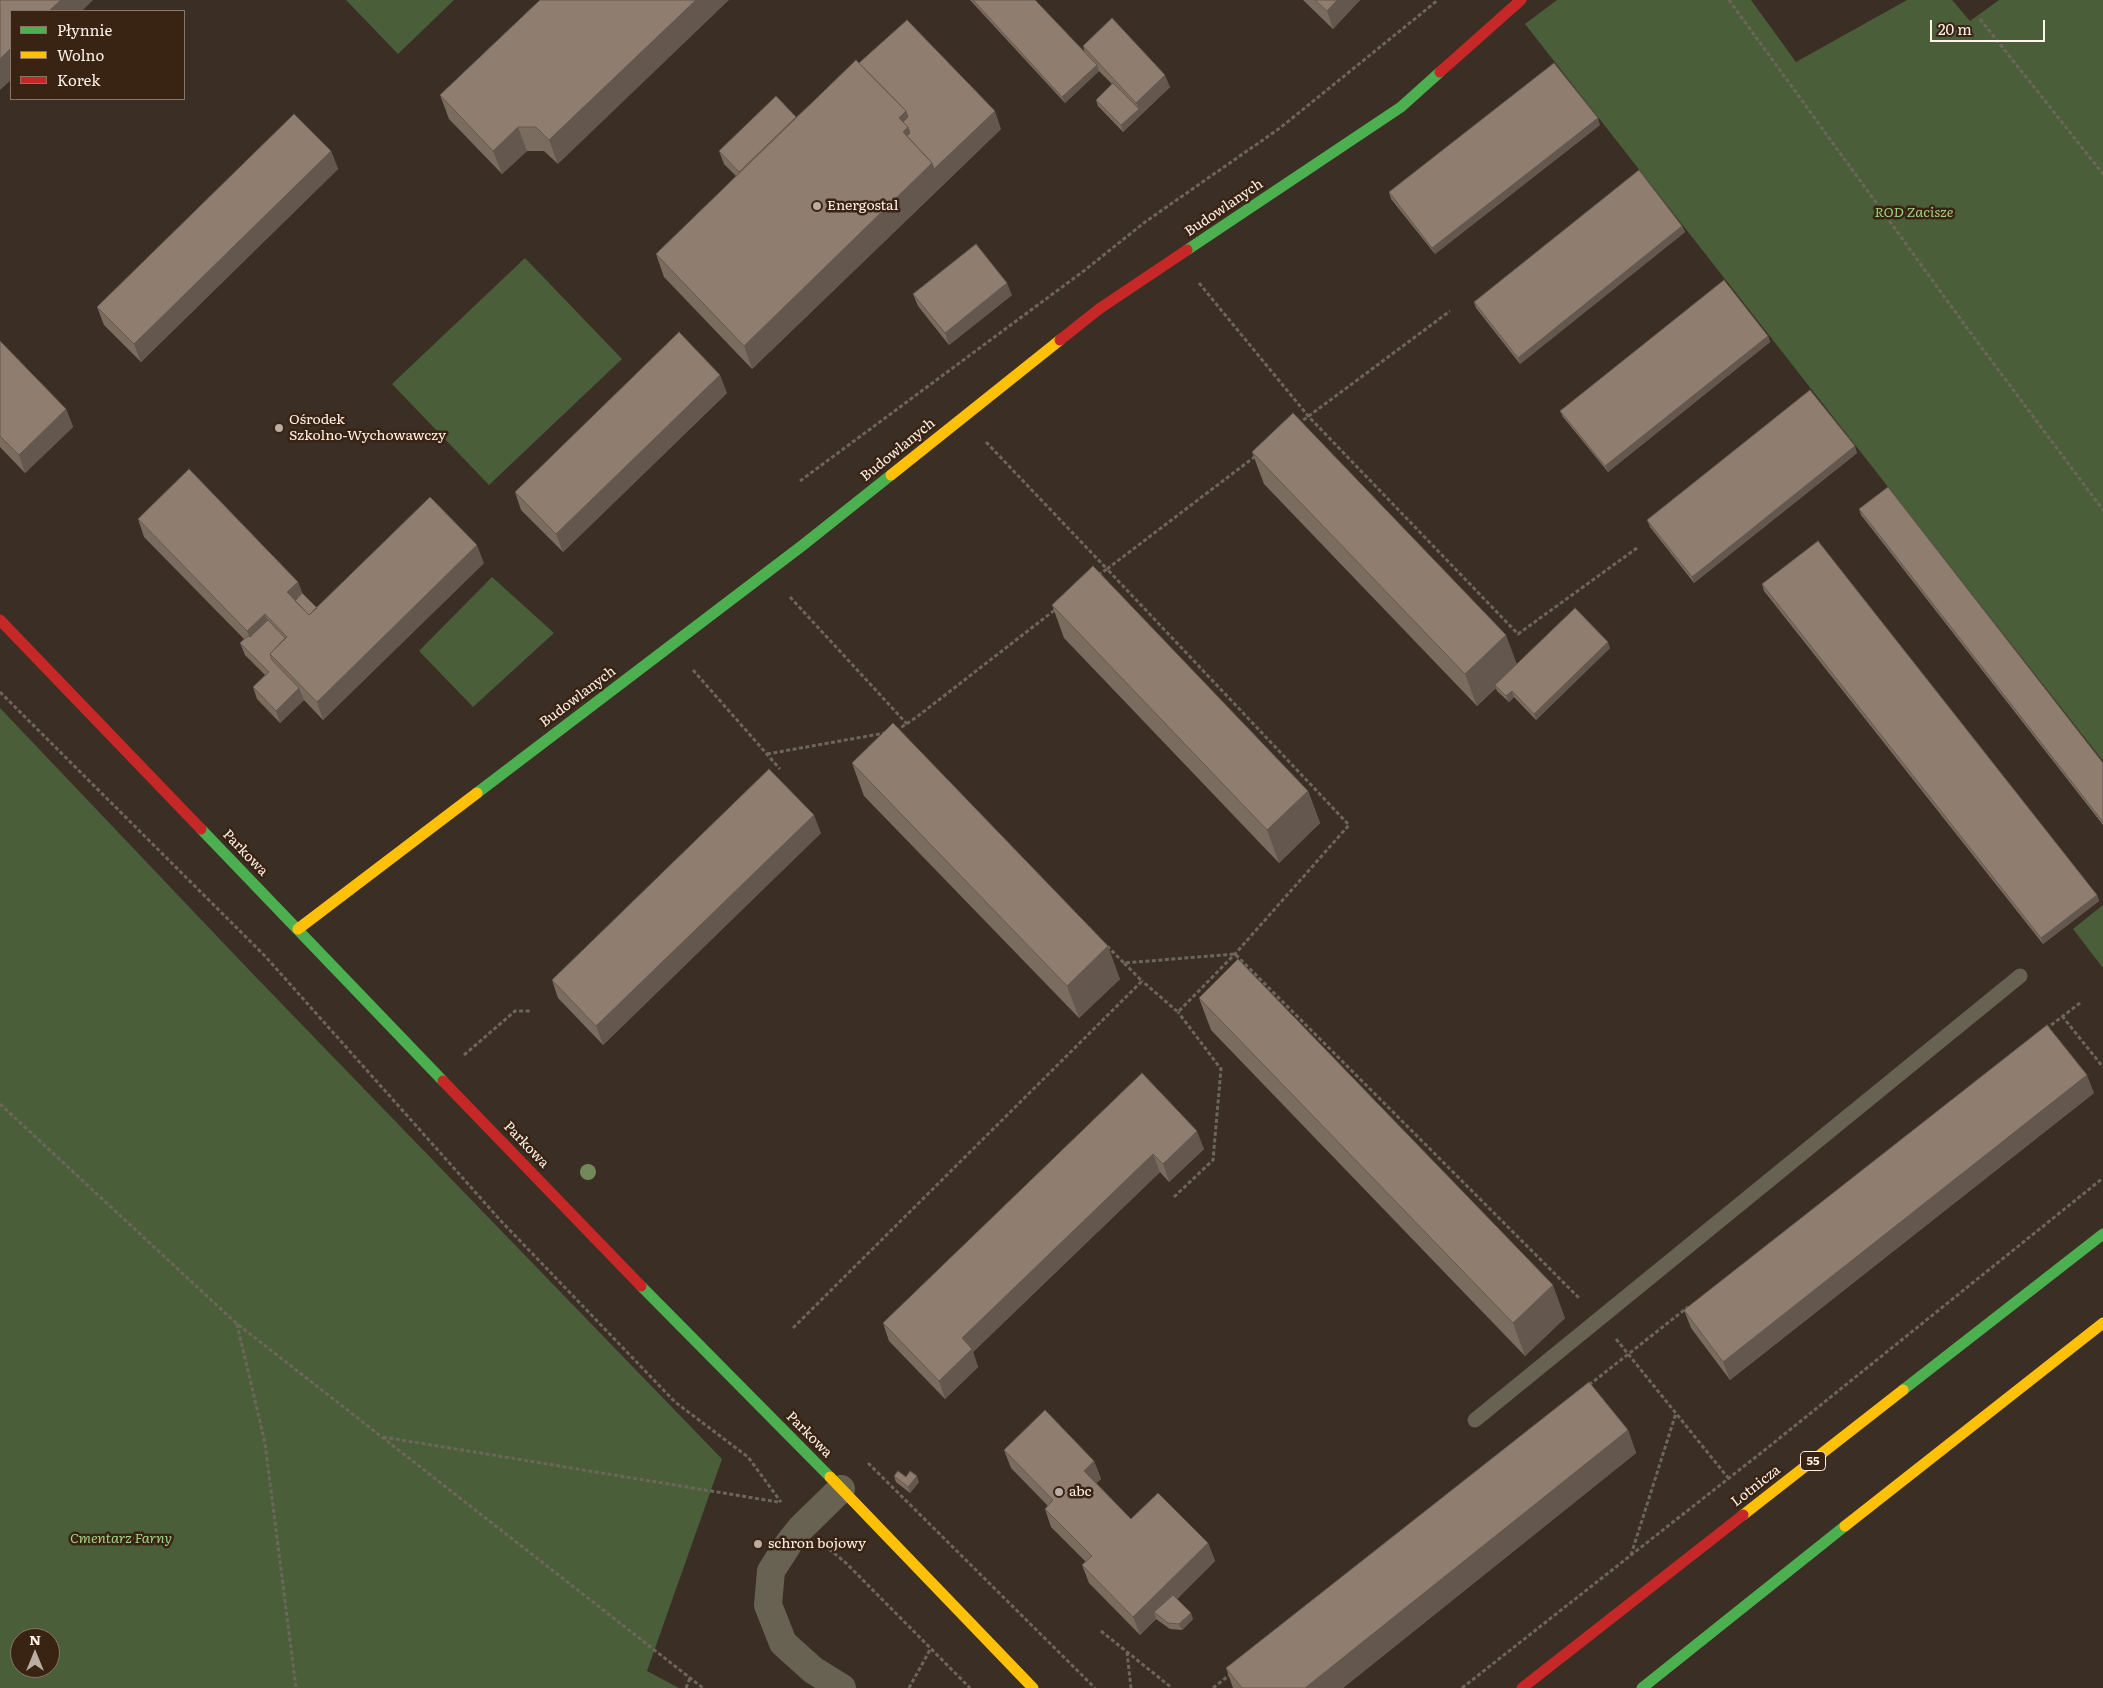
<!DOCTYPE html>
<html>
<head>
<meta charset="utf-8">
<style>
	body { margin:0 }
	#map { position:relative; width:2103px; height:1688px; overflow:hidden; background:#3b2e24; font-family:Literata,serif }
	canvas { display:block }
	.legend { position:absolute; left:10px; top:10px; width:175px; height:90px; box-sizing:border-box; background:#392312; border:1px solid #887668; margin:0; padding:6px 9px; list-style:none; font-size:15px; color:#fef2e9 }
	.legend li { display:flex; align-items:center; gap:10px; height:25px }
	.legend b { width:25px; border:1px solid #887668 }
	.north { position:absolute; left:10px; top:1628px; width:50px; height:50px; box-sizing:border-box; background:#392312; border:1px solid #887668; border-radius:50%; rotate:0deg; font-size:14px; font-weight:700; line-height:20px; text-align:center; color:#fef2e9 }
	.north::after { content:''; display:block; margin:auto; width:18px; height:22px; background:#baada4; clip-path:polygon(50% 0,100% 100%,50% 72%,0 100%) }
	.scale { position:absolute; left:1930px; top:20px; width:115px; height:22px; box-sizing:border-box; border:2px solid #fef2e9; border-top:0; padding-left:6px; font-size:15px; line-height:18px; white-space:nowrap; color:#fef2e9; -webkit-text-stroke:4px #392312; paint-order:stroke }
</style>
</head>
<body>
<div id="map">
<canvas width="2103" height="1688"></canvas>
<ul class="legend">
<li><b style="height:6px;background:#4caf50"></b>Płynnie</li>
<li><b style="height:6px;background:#ffc107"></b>Wolno</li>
<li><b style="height:6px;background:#c62828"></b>Korek</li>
</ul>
<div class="north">N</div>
<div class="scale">20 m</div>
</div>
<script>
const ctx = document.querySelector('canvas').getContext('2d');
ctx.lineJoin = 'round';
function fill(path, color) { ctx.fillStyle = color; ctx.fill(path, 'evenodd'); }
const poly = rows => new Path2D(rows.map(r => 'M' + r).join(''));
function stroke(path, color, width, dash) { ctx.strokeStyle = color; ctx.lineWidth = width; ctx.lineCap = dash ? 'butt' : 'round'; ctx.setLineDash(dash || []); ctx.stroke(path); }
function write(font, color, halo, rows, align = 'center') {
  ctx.font = font + ' Literata,serif'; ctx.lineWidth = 5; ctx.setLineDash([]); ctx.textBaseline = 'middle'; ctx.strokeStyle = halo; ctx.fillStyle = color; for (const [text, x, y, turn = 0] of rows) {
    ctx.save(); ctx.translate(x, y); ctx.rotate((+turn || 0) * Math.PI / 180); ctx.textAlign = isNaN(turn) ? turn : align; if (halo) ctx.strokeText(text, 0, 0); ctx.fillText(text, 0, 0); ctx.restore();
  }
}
const green = poly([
	[346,0,454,0,398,54],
	[1557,0,1751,0,1796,62,1907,0,1952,0,1970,21,1999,0,2103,0,2103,761,1525,24],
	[525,258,622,359,489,485,392,384],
	[492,577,554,633,473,707,419,651],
	[0,708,251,972,722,1459,647,1671,679,1688,0,1688],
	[20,1638,50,1638,50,1668,20,1668],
	[2103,905,2103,968,2073,929]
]);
const path = poly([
	[1729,0,1967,328,2103,510],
	[1980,19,2103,174],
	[1199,283,1309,417,1518,634,1637,548],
	[1298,424,1450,311],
	[986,442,1107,569,1257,455],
	[800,481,1085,270,1145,222,1280,128,1438,0],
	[1098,575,1107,569,1349,825,1235,954,1178,1012,1142,981],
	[790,597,907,724],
	[693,670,780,769],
	[0,692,265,956,501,1221,675,1402,748,1457,781,1502],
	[896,731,918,716,1056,609],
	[767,754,885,733],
	[1107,946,1124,963,1235,954,1580,1299],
	[2062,1016,2103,1067],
	[2046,1029,2080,1003],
	[464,1055,515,1011,531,1011],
	[0,1104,236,1323,703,1688],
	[1174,1197,1213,1160,1221,1069,1178,1012],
	[237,1324,265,1443,296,1688],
	[793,1328,1142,981,1124,963],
	[1616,1339,1729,1479],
	[1589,1385,1688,1307],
	[383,1437,778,1502],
	[868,1463,1095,1688],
	[829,1549,846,1563,970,1688],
	[1631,1555,1676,1413],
	[1101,1631,1172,1688],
	[1127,1652,1131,1688],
	[686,1688,690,1678],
	[909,1688,931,1648],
	[1213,1688,1232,1673],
	[1462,1688,1771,1445,2103,1178]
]);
const lane = poly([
	[1475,1420,2020,976]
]);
const street = poly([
	[841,1489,801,1528,789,1543,771,1571,768,1605,783,1643,813,1670,842,1688]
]);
const fast = poly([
	[1187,250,1401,107,1440,72],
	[477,793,803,545,891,475],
	[201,829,443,1081],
	[641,1286,830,1477],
	[1903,1390,2103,1234],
	[1642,1688,1845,1526]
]);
const slow = poly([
	[891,475,1060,340],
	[298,929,477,793],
	[830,1477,1033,1688],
	[1743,1515,1903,1390],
	[1845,1526,2103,1323]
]);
const jam = poly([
	[1440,72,1521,0],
	[1060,340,1099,309,1187,250],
	[0,620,201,829],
	[443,1081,641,1286],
	[1522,1688,1743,1515]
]);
const trees = [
	[588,1172]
];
const wall = poly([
	[540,0,558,164,544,151,527,151,502,174,449,119,440,95],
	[970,0,1035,0,1085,53,1083,46,1170,87,1123,132,1098,106,1096,100,1112,84,1099,71,1065,103],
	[1303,0,1360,0,1333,29],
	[859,63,1001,129,941,187,752,369,664,277,656,254,736,176,724,164,719,151,796,117],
	[1600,125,1435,254,1391,199,1389,192],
	[331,151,338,169,141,362,104,325,97,307],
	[1682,226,1685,232,1520,364,1476,308,1474,302],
	[913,294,1012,295,949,345,918,306],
	[1768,336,1770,342,1608,472,1563,417,1560,411],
	[0,341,66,409,73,427,25,473,0,447],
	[727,393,563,552,521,510,515,492],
	[1252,452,1517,664,1610,648,1536,720,1514,697,1509,702,1497,691,1496,688,1477,706,1264,484],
	[1857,453,1694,583,1650,527,1647,520],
	[1859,509,2103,763,2103,825,1861,515],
	[138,519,298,582,302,593,317,608,484,563,323,720,304,700,280,723,257,699,253,687,265,675,245,655,240,643,244,639,144,537],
	[1762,584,2097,895,2099,901,2043,944,1764,591],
	[1052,605,1308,791,1320,823,1279,863,1064,638],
	[852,763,1120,979,1079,1018,864,796],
	[821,833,603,1045,558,998,552,980],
	[1199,998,1565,1318,1525,1356,1211,1030],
	[1142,1073,1204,1149,1169,1182,1160,1172,973,1352,978,1367,945,1399,889,1341,883,1323],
	[2094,1093,1730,1380,1691,1328,1684,1310],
	[1628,1430,1636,1453,1343,1688,1233,1688,1226,1668],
	[1004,1450,1094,1461,1101,1479,1096,1483,1131,1519,1208,1543,1215,1561,1177,1599,1193,1619,1182,1630,1170,1629,1156,1619,1140,1635,1089,1583,1082,1565,1086,1562,1051,1527,1045,1509,1048,1506,1011,1468],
	[894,1476,906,1477,919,1482,910,1493,896,1482]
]);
const shadedWall = poly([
	[61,0,93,0,82,11,49,11],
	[696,0,729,0,558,164,549,140],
	[1337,0,1360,0,1333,29,1327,11],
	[11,48,11,80,0,90,0,59],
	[1097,65,1099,71,1065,103,1062,97],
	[1165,75,1170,87,1123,132,1121,125,1139,109,1136,103],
	[906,111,915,135,917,150,903,132,899,118],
	[995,111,1001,129,941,187,752,369,744,346,932,163],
	[1598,118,1600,125,1435,254,1432,248],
	[518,127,527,151,502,174,493,151],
	[331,151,338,169,141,362,134,344],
	[1682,226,1685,232,1520,364,1518,358],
	[1007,283,1012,295,949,345,945,333],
	[1768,336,1770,342,1608,472,1605,466],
	[720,375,727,393,563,552,556,534],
	[66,409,73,427,25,473,19,455],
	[1855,446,1857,453,1694,583,1692,577],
	[477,545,484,563,323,720,317,702],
	[298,582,305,600,295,609,287,592],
	[265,614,272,632,254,649,247,631],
	[1506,635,1518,667,1495,685,1496,688,1477,706,1465,674],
	[1608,642,1610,648,1536,720,1534,714],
	[299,688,304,700,280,723,276,711],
	[1512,691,1514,697,1509,702,1506,696],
	[1308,791,1320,823,1279,863,1267,830],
	[814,815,821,833,603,1045,596,1026],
	[2097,895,2099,901,2043,944,2041,938],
	[1108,946,1120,979,1079,1018,1067,986],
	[2087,1075,2094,1093,1730,1380,1723,1362],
	[1197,1131,1204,1149,1169,1182,1163,1164],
	[1153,1154,1160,1172,973,1352,978,1367,945,1399,939,1381,962,1338],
	[1553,1285,1565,1318,1525,1356,1513,1323],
	[1628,1430,1636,1453,1343,1688,1305,1688],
	[1094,1461,1101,1479,1090,1489,1084,1471],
	[917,1476,919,1482,910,1493,908,1487],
	[1208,1543,1215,1561,1159,1616,1154,1612,1156,1619,1140,1635,1133,1617],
	[1191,1613,1193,1619,1182,1630,1179,1624]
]);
const building = poly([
	[0,0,61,0,49,11,11,11,11,48,0,59,0,0],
	[540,0,696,0,549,140,536,127,518,127,493,151,440,95,540,0],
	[973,0,1035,0,1097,65,1062,97,973,0],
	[1315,0,1337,0,1327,11,1315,0],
	[1112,18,1165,75,1136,103,1083,46,1112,18],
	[907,20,995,111,934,169,932,163,907,136,910,133,908,127,903,122,908,117,906,111,859,63,907,20],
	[856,60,906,111,899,118,908,127,903,132,932,163,744,346,656,254,856,60],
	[1554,63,1598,118,1432,248,1389,192,1554,63],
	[1113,83,1139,109,1121,125,1096,100,1113,83],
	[776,96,796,117,739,172,719,151,776,96],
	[294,114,331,151,134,344,97,307,294,114],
	[1639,170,1682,226,1518,358,1474,302,1639,170],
	[976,244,1007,283,945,333,913,294,976,244],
	[1724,280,1768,336,1605,466,1560,411,1724,280],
	[679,332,720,375,556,534,515,492,679,332],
	[0,341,66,409,19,455,0,436,0,341],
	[1810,390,1855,446,1692,577,1647,520,1810,390],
	[1293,413,1506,635,1465,674,1252,452,1293,413],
	[189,469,298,582,287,592,309,615,430,497,477,545,317,702,270,654,287,637,265,614,247,631,138,519,189,469],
	[1888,487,2103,763,2103,822,1859,509,1888,487],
	[1818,541,2097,895,2041,938,1762,584,1818,541],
	[1093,566,1308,791,1267,830,1052,605,1093,566],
	[302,593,317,608,309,615,295,601,302,593],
	[1575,608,1608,642,1534,714,1512,691,1506,696,1495,685,1575,608],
	[268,620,285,638,270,654,272,660,299,688,276,711,253,687,269,672,240,643,248,636,250,637,268,620],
	[893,723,1108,946,1067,986,852,763,893,723],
	[769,769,814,815,596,1026,552,980,769,769],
	[1238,959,1553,1285,1513,1323,1199,998,1238,959],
	[2047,1025,2087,1075,1723,1362,1684,1310,2047,1025],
	[1142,1073,1197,1131,1163,1164,1153,1154,962,1338,972,1349,939,1381,883,1323,1142,1073],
	[1589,1382,1628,1430,1305,1688,1242,1688,1226,1668,1589,1382],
	[1045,1410,1094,1461,1084,1471,1131,1519,1158,1493,1208,1543,1133,1617,1082,1565,1092,1556,1045,1509,1053,1500,1004,1450,1045,1410],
	[898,1471,906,1477,910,1471,917,1476,908,1487,894,1476,898,1471],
	[1173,1595,1191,1613,1179,1624,1168,1623,1154,1612,1173,1595]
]);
const markers = [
	[817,206,5,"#baada4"],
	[279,428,5,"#baada4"],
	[1059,1492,5,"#baada4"],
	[758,1544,5,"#baada4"]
];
const shields = [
	[1813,1461,25]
];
const shieldNames = [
	["55",1813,1461]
];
const poiNames = [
	["Energostal",827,206],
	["Ośrodek",289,420],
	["Szkolno-Wychowawczy",289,436],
	["abc",1069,1492],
	["schron bojowy",768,1544]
];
const streetNames = [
	["Budowlanych",1224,208,-34],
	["Budowlanych",898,450,-39],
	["Budowlanych",578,697,-37],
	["Parkowa",245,853,46],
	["Parkowa",526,1145,46],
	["Parkowa",809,1435,45],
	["Lotnicza",1756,1486,-38]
];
const parkNames = [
	["ROD Zacisze",1914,213],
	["Cmentarz Farny",121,1539]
];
fill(green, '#4a5e3a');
stroke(path, '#6d665b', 3, [4, 2.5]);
stroke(lane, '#676252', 15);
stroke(street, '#676252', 28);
stroke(fast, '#4caf50', 11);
stroke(slow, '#ffc107', 11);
stroke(jam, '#c62828', 11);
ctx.fillStyle = '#738959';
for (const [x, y] of trees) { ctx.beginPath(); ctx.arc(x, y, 8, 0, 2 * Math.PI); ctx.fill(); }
fill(wall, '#7b6c60');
fill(shadedWall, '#64584e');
fill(building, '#8f7d70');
stroke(building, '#64584e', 1);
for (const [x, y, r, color] of markers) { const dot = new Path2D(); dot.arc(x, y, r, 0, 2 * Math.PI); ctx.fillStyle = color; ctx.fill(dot); stroke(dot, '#392312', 2); }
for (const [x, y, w] of shields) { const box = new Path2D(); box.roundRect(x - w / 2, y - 9.5, w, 19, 4); ctx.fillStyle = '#392312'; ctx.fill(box); stroke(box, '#fef2e9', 1); }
write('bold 12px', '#fef2e9', null, shieldNames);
write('14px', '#fef2e9', '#392312', poiNames, 'left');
write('14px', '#fef2e9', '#392312', streetNames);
write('italic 14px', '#a1d384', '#392312', parkNames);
</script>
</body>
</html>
